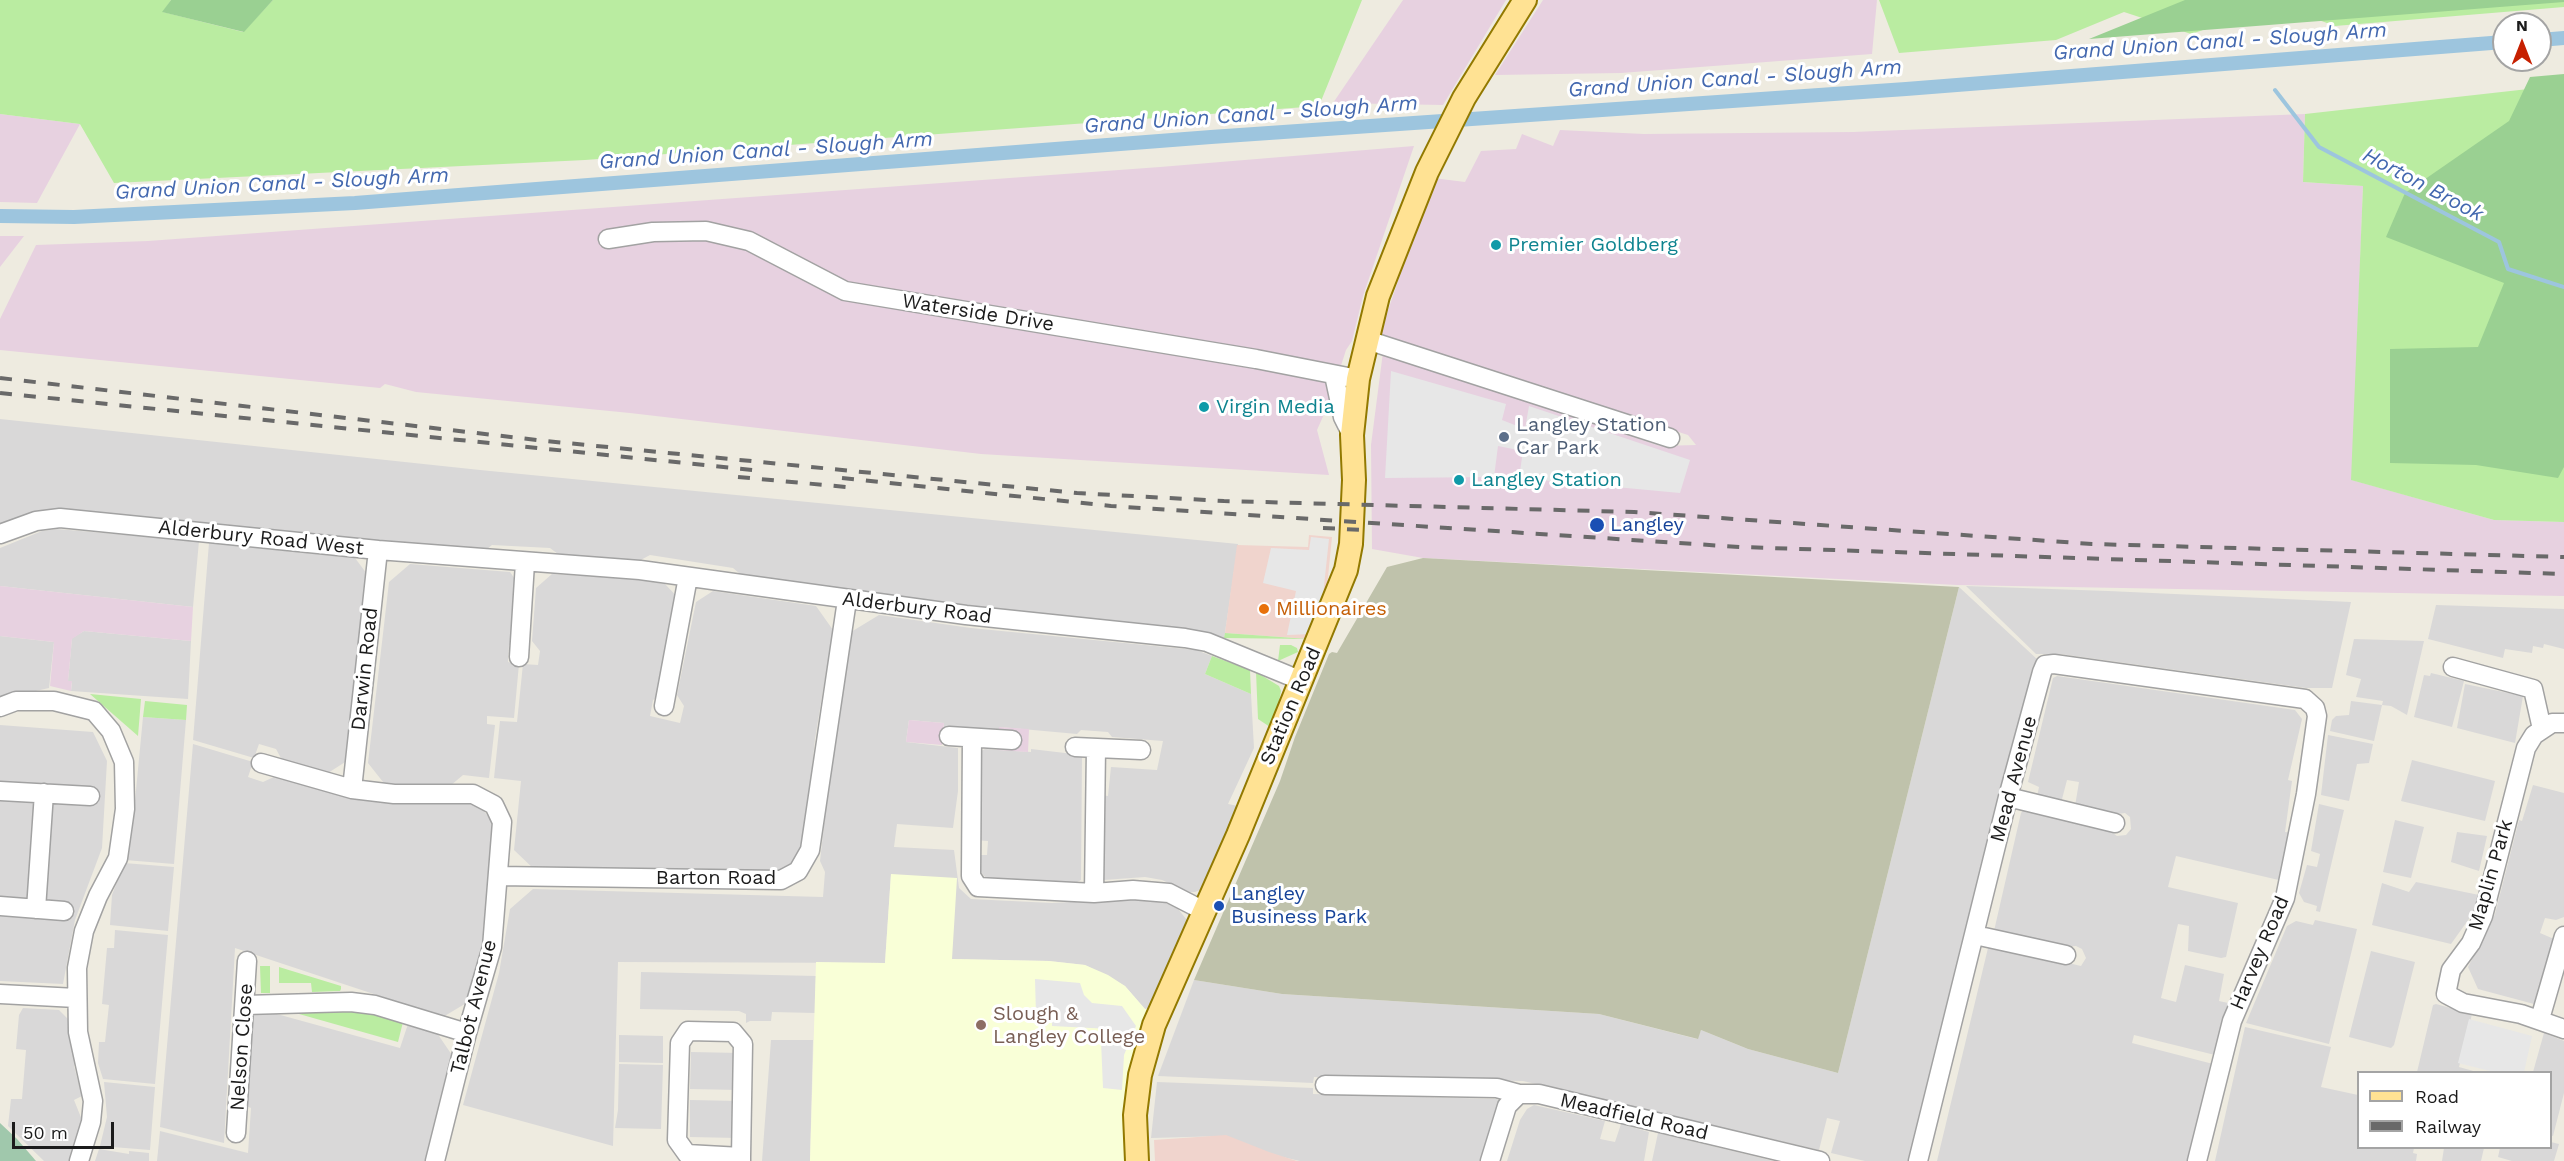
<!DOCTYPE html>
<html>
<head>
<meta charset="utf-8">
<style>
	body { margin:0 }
	#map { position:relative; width:2564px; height:1161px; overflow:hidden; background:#eeebe0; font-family:"Work Sans",sans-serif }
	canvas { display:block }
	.legend { position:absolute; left:2357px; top:1071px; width:195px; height:78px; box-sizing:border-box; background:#fff; border:2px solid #a4a4a4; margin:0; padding:8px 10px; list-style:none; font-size:18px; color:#1b1b1b }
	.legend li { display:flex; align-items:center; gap:12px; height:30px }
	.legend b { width:30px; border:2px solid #a4a4a4 }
	.north { position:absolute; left:2492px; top:12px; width:60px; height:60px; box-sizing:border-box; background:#fff; border:2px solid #a4a4a4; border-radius:50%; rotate:0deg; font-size:16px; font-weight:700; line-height:24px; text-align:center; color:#1b1b1b }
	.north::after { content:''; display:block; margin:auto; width:21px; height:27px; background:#c62000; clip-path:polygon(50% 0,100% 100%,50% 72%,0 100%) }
	.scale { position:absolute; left:12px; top:1122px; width:102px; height:27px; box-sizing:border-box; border:3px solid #1b1b1b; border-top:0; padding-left:8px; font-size:18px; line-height:21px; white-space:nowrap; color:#1b1b1b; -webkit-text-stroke:4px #fff; paint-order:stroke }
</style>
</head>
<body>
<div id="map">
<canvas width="2564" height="1161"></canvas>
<ul class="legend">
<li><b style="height:8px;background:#ffe293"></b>Road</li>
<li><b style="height:8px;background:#696969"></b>Railway</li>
</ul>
<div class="north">N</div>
<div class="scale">50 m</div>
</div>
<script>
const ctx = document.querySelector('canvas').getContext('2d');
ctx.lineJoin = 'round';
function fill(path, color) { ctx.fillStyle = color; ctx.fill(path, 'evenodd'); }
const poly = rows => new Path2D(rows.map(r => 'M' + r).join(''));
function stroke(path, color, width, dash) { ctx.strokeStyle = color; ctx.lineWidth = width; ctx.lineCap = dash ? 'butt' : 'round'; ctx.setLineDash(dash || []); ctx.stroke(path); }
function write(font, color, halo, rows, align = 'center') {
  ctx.font = font + ' "Work Sans",sans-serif'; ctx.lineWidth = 6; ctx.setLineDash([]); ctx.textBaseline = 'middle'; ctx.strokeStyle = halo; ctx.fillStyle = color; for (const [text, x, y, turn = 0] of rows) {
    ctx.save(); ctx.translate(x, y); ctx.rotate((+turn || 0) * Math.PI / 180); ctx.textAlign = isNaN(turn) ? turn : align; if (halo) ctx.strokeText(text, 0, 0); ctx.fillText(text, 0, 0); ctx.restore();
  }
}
const residential = poly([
	[0,419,480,470,1238,544,1224,640,1188,629,974,609,745,578,733,568,650,555,637,562,562,557,550,548,492,545,482,553,72,511,0,528],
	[57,529,199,541,193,607,0,586,0,548,42,531],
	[209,543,355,558,373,582,353,757,328,773,282,760,276,749,259,744,254,758,193,740],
	[410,564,510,572,522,589,518,638,509,645,508,662,519,664,514,718,487,716,487,724,495,725,489,778,463,775,450,786,387,787,368,763,389,582],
	[552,574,635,579,665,584,682,602,663,693,653,700,650,716,680,723,684,706,677,695,696,602,713,591,816,606,833,630,815,739,803,856,779,876,535,870,514,850,521,781,494,778,500,721,517,722,523,664,538,665,540,651,532,641,536,588],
	[1966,586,2108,591,2351,602,2332,688,2306,688,2060,654,2036,654],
	[1959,587,2038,660,2033,666,1912,1161,1865,1161,1831,1153,1840,1121,1827,1118,1819,1150,1523,1081,1314,1077,1313,1083,1158,1076,1194,980,1282,994,1599,1014,1697,1039,1701,1030,1748,1049,1838,1073],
	[2436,605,2564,609,2564,649,2544,644,2543,648,2533,646,2532,653,2505,649,2503,658,2428,639],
	[879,615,971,628,1196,650,1212,656,1205,674,1251,694,1254,748,1228,804,1238,806,1200,890,1195,892,1189,892,1162,880,1145,877,1104,880,1101,875,1100,795,1108,796,1111,767,1157,770,1163,741,1112,737,1108,732,1081,730,1077,734,1000,727,999,731,944,728,944,723,909,720,906,742,958,748,958,791,953,828,897,824,894,847,954,850,959,888,971,899,1052,903,1142,898,1166,903,1178,909,1187,920,1154,1008,1145,1009,1125,986,1085,965,1049,961,952,959,891,874,885,963,618,962,613,1146,463,1105,499,973,510,909,533,889,823,897,825,872,820,861,834,736,851,632],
	[84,631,191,641,188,699,71,691,72,682,68,681,72,638],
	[0,636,54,642,49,688,0,699],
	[2354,639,2424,641,2407,715,2391,706,2382,705,2374,741,2330,731,2332,720,2336,716,2349,715,2351,701,2382,705,2383,701,2356,697,2361,679,2346,675],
	[2431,673,2464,681,2452,727,2414,717,2424,675,2430,676],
	[2057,676,2295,710,2302,719,2288,780,2292,781,2285,832,2294,833,2283,881,2176,856,2168,887,2238,903,2226,957,2221,958,2188,951,2189,926,2178,924,2161,998,2176,1002,2185,965,2224,974,2219,1001,2228,1003,2225,1014,2229,1015,2219,1056,2134,1035,2132,1043,2213,1064,2189,1161,1937,1161,1988,948,1991,945,2081,966,2086,958,2082,949,2076,946,2062,947,1994,931,2021,813,2024,809,2107,829,2117,836,2126,835,2131,829,2130,817,2125,813,2110,815,2075,806,2079,782,2067,780,2061,803,2037,797,2039,787,2028,782,2053,678],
	[2465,684,2523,696,2515,743,2457,728],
	[143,717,186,720,174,864,125,860,132,832],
	[0,725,93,732,107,761,102,848,75,920,63,984,0,981],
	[2328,735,2373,744,2369,763,2357,764,2349,801,2321,795],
	[193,744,253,762,248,777,263,782,276,776,476,802,499,829,489,925,473,999,443,1017,235,948,224,1143,160,1127],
	[985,749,1031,752,1031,749,1082,755,1081,880,1075,883,1045,883,992,880,985,877,980,871,976,855,987,855,988,841,974,840,979,752],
	[2412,760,2495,781,2485,821,2401,801],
	[2533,785,2564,793,2564,917,2556,920,2545,918,2540,933,2554,939,2539,1001,2534,1004,2478,989,2468,967,2495,914,2519,820,2522,821],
	[2319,804,2344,810,2320,912,2316,911,2317,906,2304,902,2299,893,2307,865,2317,867,2320,854,2311,851],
	[2395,820,2424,827,2411,878,2383,872],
	[2457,832,2487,836,2479,871,2451,862],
	[124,863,174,867,168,931,110,925,112,895],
	[2416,882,2479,895,2476,909,2451,944,2372,925,2382,883,2409,892],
	[2315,920,2357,929,2329,1044,2246,1023,2287,926,2296,921,2313,925],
	[115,930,168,935,155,1084,103,1079,98,1063,99,1042,105,1042,109,1005,102,1004,107,948,114,948],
	[2371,951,2415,962,2394,1045,2391,1048,2349,1037],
	[641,972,816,976,815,1013,772,1012,771,1021,750,1021,746,1023,746,1014,739,1011,640,1009],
	[2436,1004,2472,1014,2459,1067,2477,1072,2417,1072,2433,1005],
	[23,1008,59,1010,70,1021,76,1062,74,1066,82,1096,74,1100,84,1125,74,1161,44,1161,8,1126,11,1099,22,1099,26,1050,16,1049,19,1015],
	[266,1011,400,1048,408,1024,437,1033,456,1061,426,1161,157,1161,160,1131,248,1153,251,1108,244,1105,248,1019,254,1012],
	[2245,1027,2331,1047,2321,1087,2358,1095,2358,1148,2414,1148,2413,1153,2417,1154,2416,1161,2215,1161],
	[2544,1033,2564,1041,2564,1093,2553,1136,2550,1135,2550,1072,2533,1072],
	[619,1035,663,1036,663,1063,619,1062],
	[771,1040,813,1040,810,1161,762,1161],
	[691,1052,740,1053,739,1090,690,1089],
	[619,1064,663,1065,661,1129,615,1128,618,1110],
	[104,1082,155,1087,150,1150,100,1146,107,1117],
	[1157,1082,1313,1088,1313,1094,1497,1099,1499,1102,1480,1161,1300,1161,1251,1150,1224,1136,1151,1138],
	[690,1100,739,1101,738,1138,690,1137],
	[1534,1105,1605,1121,1600,1139,1615,1142,1621,1124,1649,1132,1644,1161,1507,1161,1520,1120,1527,1109],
	[1658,1133,1774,1161,1652,1161],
	[2551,1142,2559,1144,2554,1161,2512,1161,2498,1157,2500,1148,2550,1148],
	[2444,1148,2484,1148,2481,1161,2442,1161],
	[99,1149,129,1154,129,1151,149,1153,149,1161,95,1161]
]);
const commercial = poly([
	[1309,535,1332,537,1325,607,1308,639,1225,633,1237,545,1308,547],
	[1226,1135,1269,1152,1297,1161,1155,1161,1154,1140]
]);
const industrial = poly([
	[1403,0,1506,0,1443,105,1333,103],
	[1543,0,1877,0,1872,54,1621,73,1495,75],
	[0,114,80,124,37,203,0,202],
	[2305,114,2303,182,2363,186,2352,480,2494,520,2564,522,2564,596,1957,585,1423,558,1372,549,1371,445,1383,352,1660,446,1696,445,1688,435,1379,337,1433,178,1465,182,1481,151,1516,149,1522,134,1553,146,1560,130,1644,134,1853,132],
	[1414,146,1363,296,1352,341,1346,350,1329,403,1317,430,1329,475,981,454,630,413,416,392,385,384,380,388,0,350,0,319,36,245,148,241,1160,167],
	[0,236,24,236,0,267],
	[0,586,193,607,191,641,84,631,72,639,68,681,72,681,71,691,50,686,54,642,0,636],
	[909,720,944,723,942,745,906,742],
	[999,727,1029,729,1028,752,997,750]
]);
const education = poly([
	[891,874,957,878,952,959,1049,961,1085,965,1108,975,1125,986,1145,1009,1154,1008,1131,1161,810,1161,816,962,885,963]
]);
const construction = poly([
	[1423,558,1959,587,1838,1073,1748,1049,1701,1030,1698,1039,1599,1014,1282,994,1194,980,1280,781,1295,737,1329,654,1332,652,1337,653,1387,567]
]);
const grass = poly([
	[0,0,171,0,163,12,243,32,273,0,1362,0,1319,106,585,160,114,183,80,124,0,114],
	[1879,0,2564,0,2564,7,2335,26,2278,5,2191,34,2124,12,2056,40,1899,53],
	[2564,85,2564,522,2494,520,2351,480,2363,186,2303,182,2305,114],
	[1225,633,1308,639,1224,638],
	[1280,645,1291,645,1297,648,1298,652,1278,661],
	[1212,656,1250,670,1251,694,1205,674],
	[1256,672,1279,686,1281,691,1277,712,1270,727,1258,719],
	[90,694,141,699,138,736],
	[145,701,187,705,186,720,143,717],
	[260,966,270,966,270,993,261,993],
	[279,967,341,986,341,989,340,991,312,992,311,983,279,983],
	[369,1011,403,1022,398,1042,292,1012]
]);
const forest = poly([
	[171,0,273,0,244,32,162,12],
	[2185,0,2564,0,2564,2,2089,39],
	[2564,74,2564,467,2558,478,2476,465,2390,463,2390,349,2478,347,2504,283,2386,237,2405,193,2509,121,2530,77]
]);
const cemetery = poly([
	[0,1123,17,1139,36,1161,0,1161]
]);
const parking = poly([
	[1391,371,1506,404,1502,420,1525,429,1529,406,1690,460,1680,493,1519,478,1523,451,1498,446,1494,477,1385,478],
	[1311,537,1329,539,1321,614,1313,634,1287,635,1296,591,1263,583,1271,548,1309,550],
	[1035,979,1080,983,1084,995,1092,1003,1122,1006,1136,1026,1124,1055,1122,1090,1103,1088,1101,1041,1110,1040,1110,1029,1052,1026,1052,1015,1036,1015],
	[2469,1019,2532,1036,2524,1072,2494,1072,2458,1063]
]);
const stream = poly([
	[2275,90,2319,147,2499,242,2508,269,2564,287]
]);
const canal = poly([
	[2540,40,2564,38],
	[0,216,74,217,355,203,1211,137,1906,89,2504,42]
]);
const minor = poly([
	[608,239,653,232,706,231,749,241,845,291,1256,359,1358,379],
	[1367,340,1670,438],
	[1334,375,1343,417,1352,435],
	[0,534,36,521,60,518,378,550,640,570,966,615,1185,638,1207,642,1302,681],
	[519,657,525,563],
	[2453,667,2533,689,2542,729],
	[664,706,688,577],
	[0,707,16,701,54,701,94,711,111,731,124,762,125,809,118,858,98,896,84,931,77,968,78,1032,93,1101,91,1122,79,1161],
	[2564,723,2552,723,2534,735,2526,748,2483,916,2471,943,2451,970,2446,994,2463,1003,2521,1014,2564,1029],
	[949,736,1012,740],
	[972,738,971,876,978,887,1094,893,1133,890,1169,893,1204,911],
	[1075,747,1141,750],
	[261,763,352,789,394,794,473,794,494,805,502,822,492,947,467,1033,435,1161],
	[352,789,378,550],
	[0,791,90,796],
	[2008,797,2115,823],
	[498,876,781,880,798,871,810,850,847,600],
	[1094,893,1096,748],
	[0,906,64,911],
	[36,909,44,793],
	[1975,935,2066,955],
	[0,994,76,998],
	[245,1005,351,1002,375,1005,467,1033],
	[2540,1019,2564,936],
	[1325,1085,1497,1088,1519,1094,1539,1094,1820,1161],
	[236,1133,247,961],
	[741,1161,741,1157,743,1044,733,1032,688,1031,680,1043,677,1140,687,1154,741,1157],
	[1490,1161,1507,1106,1519,1094],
	[1918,1161,2008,797,2042,672,2045,665,2054,664,2305,699,2315,708,2317,716,2306,794,2285,898,2232,1021,2197,1161]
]);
const major = poly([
	[1137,1161,1135,1115,1140,1075,1154,1025,1238,835,1346,570,1351,544,1354,480,1352,435,1358,379,1378,296,1427,172,1464,98,1525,0]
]);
const rail = poly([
	[0,378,546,441,1077,493,1224,501,1634,512,2092,544,2564,557],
	[0,393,753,470],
	[738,477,857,488],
	[842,478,1111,506,1740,547,2564,574],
	[1323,528,1365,530]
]);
const markers = [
	[1496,245,6,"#0f9aa8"],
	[1204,407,6,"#0f9aa8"],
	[1504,437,6,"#5c6f8a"],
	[1459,480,6,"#0f9aa8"],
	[1597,525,8,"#1a4fb4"],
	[1264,609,6,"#e8710a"],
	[1219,906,6,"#1a4fb4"],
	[981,1025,6,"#8d6e63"]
];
const cultureNames = [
	["Premier Goldberg",1508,245],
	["Virgin Media",1216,407],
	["Langley Station",1471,480]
];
const streetNames = [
	["Waterside Drive",978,313,9],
	["Alderbury Road West",261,538,6],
	["Alderbury Road",917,608,7],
	["Darwin Road",365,669,-84],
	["Station Road",1291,706,-67],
	["Mead Avenue",2014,779,-75],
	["Maplin Park",2491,875,-74],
	["Barton Road",716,878],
	["Harvey Road",2260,953,-67],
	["Talbot Avenue",474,1007,-76],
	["Nelson Close",242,1047,-86],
	["Meadfield Road",1634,1117,13]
];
const serviceNames = [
	["Langley Station",1516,425],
	["Car Park",1516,448]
];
const transitNames = [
	["Langley",1610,525],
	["Langley",1231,894],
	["Business Park",1231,917]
];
const foodNames = [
	["Millionaires",1276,609]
];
const educationNames = [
	["Slough &",993,1014],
	["Langley College",993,1037]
];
const waterNames = [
	["Grand Union Canal - Slough Arm",2220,42,-4],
	["Grand Union Canal - Slough Arm",1735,79,-4],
	["Grand Union Canal - Slough Arm",1251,115,-4],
	["Grand Union Canal - Slough Arm",766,151,-4],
	["Grand Union Canal - Slough Arm",282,184,-3],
	["Horton Brook",2423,185,28]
];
fill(residential, '#d9d8d8');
fill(commercial, '#f0d4cd');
fill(industrial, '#e7d1e0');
fill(education, '#f9ffd7');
fill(construction, '#bfc2ab');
fill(grass, '#baeca1');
fill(forest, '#9ad092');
fill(cemetery, '#a0c8ac');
fill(parking, '#e7e7e7');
stroke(stream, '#9dc5de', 4);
stroke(canal, '#9dc5de', 14);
stroke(minor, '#a2a2a2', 21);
stroke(major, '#927900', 26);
stroke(minor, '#fff', 18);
stroke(major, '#ffe293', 22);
stroke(rail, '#696969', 4, [12, 12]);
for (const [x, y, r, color] of markers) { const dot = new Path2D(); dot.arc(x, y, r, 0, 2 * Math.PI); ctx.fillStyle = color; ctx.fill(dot); stroke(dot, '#fff', 2); }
write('20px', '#0d838f', '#fff', cultureNames, 'left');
write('20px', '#1b1b1b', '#fff', streetNames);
write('20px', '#4e5e75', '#fff', serviceNames, 'left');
write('20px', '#164399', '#fff', transitNames, 'left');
write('20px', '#c56008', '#fff', foodNames, 'left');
write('20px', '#785e54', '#fff', educationNames, 'left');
write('italic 21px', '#4368af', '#fff', waterNames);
</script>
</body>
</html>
